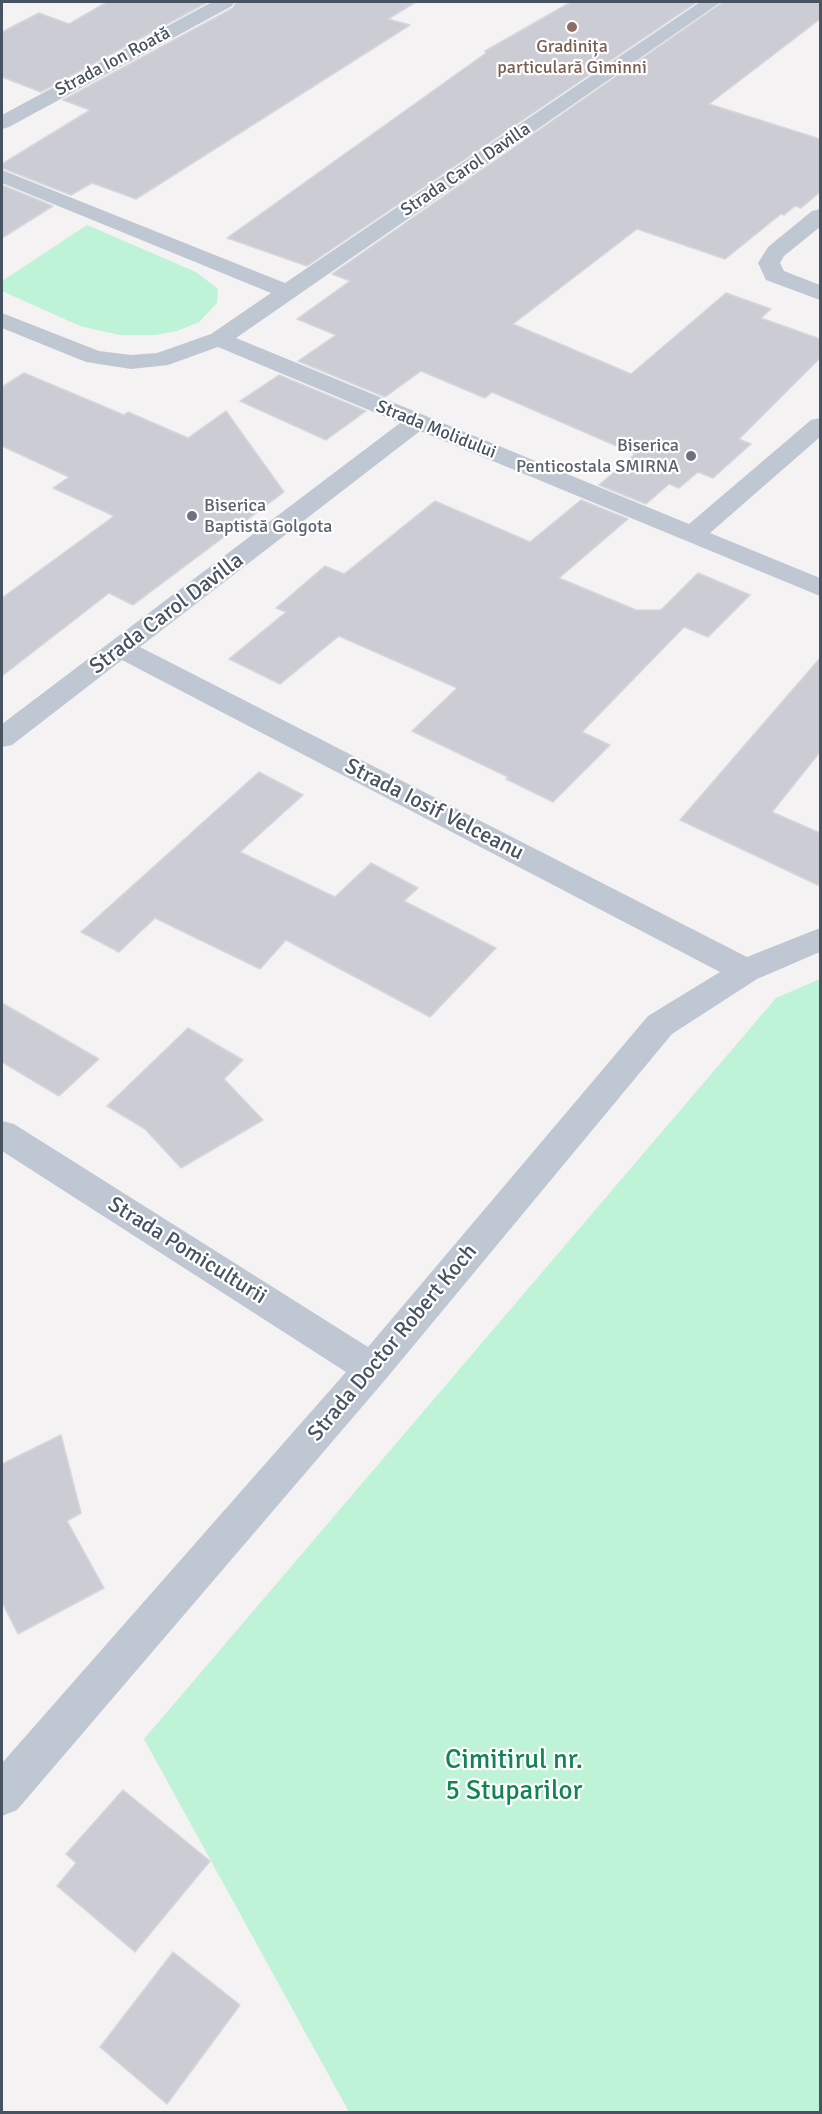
<!DOCTYPE html>
<html>
<head>
<meta charset="utf-8">
<style>
	body { margin:0 }
	#map { position:relative; width:822px; height:2114px; overflow:hidden; background:#f4f2f2; font-family:Signika,sans-serif }
	canvas { display:block }
	.frame { position:absolute; inset:0; border:3px solid #485361; pointer-events:none }
</style>
</head>
<body>
<div id="map">
<canvas width="822" height="2114"></canvas>
<div class="frame"></div>
</div>
<script>
const ctx = document.querySelector('canvas').getContext('2d');
ctx.lineJoin = 'round';
function fill(path, color) { ctx.fillStyle = color; ctx.fill(path, 'evenodd'); }
const poly = rows => new Path2D(rows.map(r => 'M' + r).join(''));
function stroke(path, color, width, dash) { ctx.strokeStyle = color; ctx.lineWidth = width; ctx.lineCap = dash ? 'butt' : 'round'; ctx.setLineDash(dash || []); ctx.stroke(path); }
function write(font, color, halo, rows, align = 'center') {
  ctx.font = font + ' Signika,sans-serif'; ctx.lineWidth = 4.5; ctx.setLineDash([]); ctx.textBaseline = 'middle'; ctx.strokeStyle = halo; ctx.fillStyle = color; for (const [text, x, y, turn = 0] of rows) {
    ctx.save(); ctx.translate(x, y); ctx.rotate((+turn || 0) * Math.PI / 180); ctx.textAlign = isNaN(turn) ? turn : align; if (halo) ctx.strokeText(text, 0, 0); ctx.fillText(text, 0, 0); ctx.restore();
  }
}
const green = poly([
	[87,225,196,272,218,289,217,303,199,322,177,331,156,335,119,335,80,326,2,291,2,281],
	[820,979,820,2112,349,2112,144,1739,776,998]
]);
const building = poly([
	[107,2,208,2,41,92,2,77,2,32,39,13,69,24,107,2],
	[236,2,416,2,388,19,410,25,136,199,92,183,71,195,2,168,2,164,90,110,63,100,233,8,236,2],
	[571,2,697,2,307,266,227,238,486,53,485,51,571,2],
	[723,2,820,2,820,19,709,104,820,139,820,192,801,208,795,206,784,215,781,214,725,259,637,229,513,324,631,374,726,293,771,309,761,318,820,339,820,358,739,439,751,444,713,478,698,472,679,488,669,484,646,504,599,485,635,454,492,392,485,398,421,371,385,397,298,361,336,335,297,319,350,281,332,274,723,2],
	[2,185,53,206,2,238,2,185],
	[24,373,124,415,128,412,188,438,226,411,284,492,133,605,109,593,2,676,2,598,114,516,53,488,69,477,2,446,2,387,24,373],
	[279,375,366,411,326,440,240,401,279,375],
	[581,500,628,519,559,578,636,610,661,610,698,573,750,595,708,637,684,627,582,732,610,745,553,802,506,779,508,777,412,731,457,688,339,636,280,684,229,659,286,612,276,608,325,566,344,574,435,501,530,542,581,500],
	[820,658,820,752,772,812,820,833,820,886,680,820,820,658],
	[259,772,303,795,240,852,335,897,371,863,418,888,404,901,496,948,430,1017,286,940,260,969,155,918,119,952,81,932,259,772],
	[2,1003,99,1059,59,1096,2,1062,2,1003],
	[188,1028,243,1060,224,1079,263,1120,181,1168,145,1129,107,1106,188,1028],
	[61,1435,81,1513,67,1521,104,1588,18,1634,2,1602,2,1464,61,1435],
	[123,1790,210,1861,135,1952,57,1886,76,1863,66,1854,123,1790],
	[173,1952,240,2005,167,2104,100,2047,173,1952]
]);
const minor = poly([
	[212,2,234,2,232,6,9,127,2,129,2,115,212,2],
	[700,2,721,2,236,338,689,524,811,420,820,418,820,437,710,533,820,578,820,596,420,431,140,647,747,957,820,928,820,952,757,979,672,1034,385,1380,17,1810,2,1816,2,1763,346,1372,2,1151,2,1121,14,1124,368,1347,648,1016,720,972,122,660,12,745,2,747,2,724,400,423,218,347,168,365,131,369,86,362,2,328,2,313,99,351,131,355,157,353,211,334,271,293,2,183,2,170,285,283,700,2],
	[820,209,820,227,784,256,780,263,784,271,820,285,820,300,766,280,758,263,768,247,812,211,820,209]
]);
const markers = [
	[572,27,6,"#8d6e63"],
	[691,456,6,"#6b7280"],
	[192,516,6,"#6b7280"]
];
const farEducationnames = [
	["Gradinița",572,47],
	["particulară Giminni",572,68]
];
const farStreetnames = [
	["Strada Ion Roată",113,62,-28],
	["Strada Carol Davilla",466,170,-34],
	["Strada Molidului",436,430,22]
];
const farWorshipnames = [
	["Biserica",679,446],
	["Penticostala SMIRNA",679,467],
	["Biserica",204,506,"left"],
	["Baptistă Golgota",204,527,"left"]
];
const streetNames = [
	["Strada Carol Davilla",167,614,-37],
	["Strada Iosif Velceanu",434,810,27],
	["Strada Pomiculturii",187,1251,32],
	["Strada Doctor Robert Koch",393,1343,-50]
];
const nearParknames = [
	["Cimitirul nr.",514,1761],
	["5 Stuparilor",514,1792]
];
fill(green, '#bff3d7');
fill(building, '#cccdd4');
stroke(building, '#d6d7de', 1.5);
fill(minor, '#bfc8d2');
for (const [x, y, r, color] of markers) { const dot = new Path2D(); dot.arc(x, y, r, 0, 2 * Math.PI); ctx.fillStyle = color; ctx.fill(dot); stroke(dot, '#fff', 2); }
write('18px', '#785e54', '#fff', farEducationnames);
write('18px', '#485361', '#fff', farStreetnames);
write('18px', '#5b616d', '#fff', farWorshipnames, 'right');
write('22px', '#485361', '#fff', streetNames);
write('27px', '#118454', '#fff', nearParknames);
</script>
</body>
</html>
